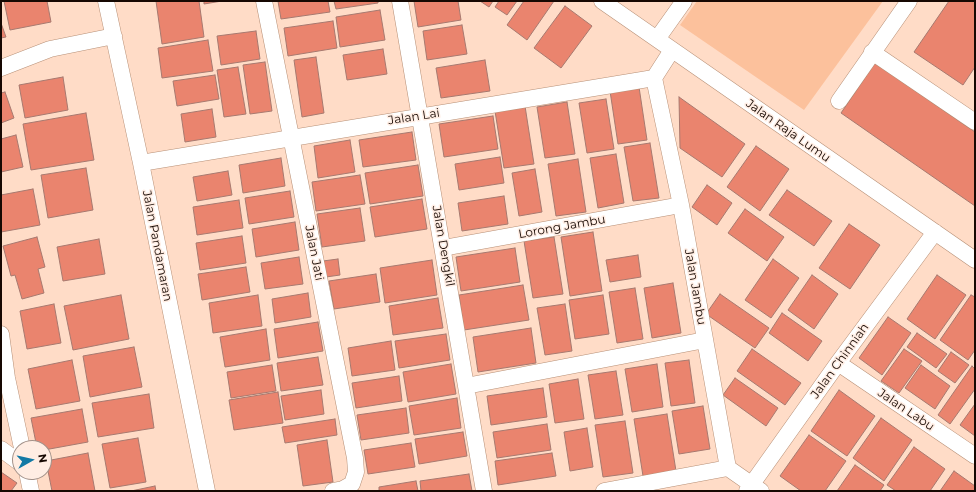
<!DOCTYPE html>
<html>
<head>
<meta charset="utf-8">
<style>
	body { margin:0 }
	#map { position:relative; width:976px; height:492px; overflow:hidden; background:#ffdcc7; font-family:Montserrat,sans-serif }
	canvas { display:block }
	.frame { position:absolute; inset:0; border:2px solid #160802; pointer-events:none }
	.north { position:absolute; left:12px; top:440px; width:40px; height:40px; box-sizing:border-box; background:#ffede3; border:1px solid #a29189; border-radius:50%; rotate:82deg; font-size:11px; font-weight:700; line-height:16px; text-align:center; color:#160802 }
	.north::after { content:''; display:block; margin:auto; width:14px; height:18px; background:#137aa5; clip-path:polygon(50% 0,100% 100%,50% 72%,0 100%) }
</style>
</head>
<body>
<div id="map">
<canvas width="976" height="492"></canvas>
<div class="frame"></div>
<div class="north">N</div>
</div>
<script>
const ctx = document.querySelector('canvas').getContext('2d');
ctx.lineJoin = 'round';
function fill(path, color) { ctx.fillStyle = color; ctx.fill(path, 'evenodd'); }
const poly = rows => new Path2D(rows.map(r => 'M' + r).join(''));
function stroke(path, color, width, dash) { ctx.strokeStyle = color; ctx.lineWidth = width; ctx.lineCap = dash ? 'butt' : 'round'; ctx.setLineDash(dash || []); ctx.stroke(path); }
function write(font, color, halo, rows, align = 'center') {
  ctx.font = font + ' Montserrat,sans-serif'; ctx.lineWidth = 3; ctx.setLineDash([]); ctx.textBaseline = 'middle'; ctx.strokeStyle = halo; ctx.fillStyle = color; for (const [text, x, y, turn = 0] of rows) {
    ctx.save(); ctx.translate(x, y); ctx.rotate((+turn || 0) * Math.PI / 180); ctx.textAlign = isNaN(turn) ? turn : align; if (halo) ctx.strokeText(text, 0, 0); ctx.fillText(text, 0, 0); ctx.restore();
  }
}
const green = poly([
	[697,1,883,1,804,110,680,25]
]);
const building = poly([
	[4,1,47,1,51,22,10,30,4,1],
	[156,1,199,1,204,37,162,44,156,1],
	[204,1,222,1,204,4,204,1],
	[278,1,328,1,330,12,281,19,278,1],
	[334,1,378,1,378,3,336,9,334,1],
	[414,1,458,1,461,20,418,27,414,1],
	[480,1,493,1,489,7,480,1],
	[499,1,517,1,507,15,495,7,499,1],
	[524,1,554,1,527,40,507,25,524,1],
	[949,1,975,1,975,67,963,85,914,52,949,1],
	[565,6,592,26,561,68,534,48,565,6],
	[380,10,385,40,340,47,336,17,380,10],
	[333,21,337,48,288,56,284,28,333,21],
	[1,23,6,37,1,38,1,23],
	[462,25,467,54,427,60,423,31,462,25],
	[256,31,260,59,221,65,217,36,256,31],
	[208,40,213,71,162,78,158,48,208,40],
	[383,49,387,74,347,80,343,55,383,49],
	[316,57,324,113,302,117,294,60,316,57],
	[485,60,490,91,441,98,436,68,485,60],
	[265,62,272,111,250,114,243,65,265,62],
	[875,63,975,132,975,206,841,113,875,63],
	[238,67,246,114,224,117,217,70,238,67],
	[215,75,219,99,177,106,173,81,215,75],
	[63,77,68,110,25,118,19,85,63,77],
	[639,87,647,140,618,144,610,91,639,87],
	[5,92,14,118,1,123,1,93,5,92],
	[679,97,745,144,722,177,680,148,679,97],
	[606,99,614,149,587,153,579,103,606,99],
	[567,102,575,154,545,158,537,107,567,102],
	[525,106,534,164,504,168,495,111,525,106],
	[212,109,216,137,185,142,181,114,212,109],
	[86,113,94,160,31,170,23,124,86,113],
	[493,116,498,149,444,157,439,124,493,116],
	[412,132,416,160,363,167,359,140,412,132],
	[16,135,23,167,1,172,1,139,16,135],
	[350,140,355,172,318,178,314,146,350,140],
	[650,143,659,198,633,201,624,147,650,143],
	[756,146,789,169,760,211,727,187,756,146],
	[616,154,624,203,598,208,590,158,616,154],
	[500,157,504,183,459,190,455,164,500,157],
	[281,158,285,186,243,193,239,165,281,158],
	[578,159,586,212,556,216,548,164,578,159],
	[418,165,423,196,370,204,365,173,418,165],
	[86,168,93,210,48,218,41,175,86,168],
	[535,169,542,212,519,216,512,173,535,169],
	[228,171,232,195,197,201,193,177,228,171],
	[360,175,365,204,316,211,312,182,360,175],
	[707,185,732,203,717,225,692,207,707,185],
	[33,189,40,225,1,232,1,195,33,189],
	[787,190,832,221,814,246,769,215,787,190],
	[290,191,294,217,249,224,245,198,290,191],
	[504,196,508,224,462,231,458,203,504,196],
	[422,199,427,229,375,237,370,207,422,199],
	[239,200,243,228,197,235,193,207,239,200],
	[360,208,365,241,322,247,317,214,360,208],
	[745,209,784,237,767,261,728,233,745,209],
	[295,222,299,250,256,257,252,229,295,222],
	[849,224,880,245,850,289,819,268,849,224],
	[593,232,602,291,570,296,561,237,593,232],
	[242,236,246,263,200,270,196,243,242,236],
	[37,237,45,267,38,269,44,293,22,299,15,275,11,276,3,246,37,237],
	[554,237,563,294,533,298,524,241,554,237],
	[99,239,105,274,63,281,57,247,99,239],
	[515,248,520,282,461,291,456,257,515,248],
	[638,255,641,277,610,282,606,260,638,255],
	[299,257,303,284,265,289,261,263,299,257],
	[338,259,340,275,326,277,323,261,338,259],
	[773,259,799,278,771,318,745,300,773,259],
	[432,260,437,295,385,303,380,268,432,260],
	[246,267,250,292,202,300,198,274,246,267],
	[376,274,380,302,334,309,329,281,376,274],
	[812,275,838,294,814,329,788,310,812,275],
	[937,275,966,295,935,339,907,319,937,275],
	[673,283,681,333,652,338,644,288,673,283],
	[523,285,529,320,464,330,459,295,523,285],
	[635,288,643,339,617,343,609,292,635,288],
	[308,293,311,317,275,323,272,299,308,293],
	[720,294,769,328,755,348,706,314,720,294],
	[121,295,129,339,73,350,64,306,121,295],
	[258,295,262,326,213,333,209,303,258,295],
	[603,295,609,334,575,339,569,300,603,295],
	[971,295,975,297,975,350,968,360,940,340,971,295],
	[438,298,443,328,393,335,389,306,438,298],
	[54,304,61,343,27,349,20,311,54,304],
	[565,304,572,351,545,355,537,308,565,304],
	[782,313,822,341,808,361,769,333,782,313],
	[888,317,911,333,882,375,859,358,888,317],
	[318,322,323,351,278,358,274,329,318,322],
	[531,328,536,363,478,372,473,337,531,328],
	[266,329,270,360,225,367,220,337,266,329],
	[917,333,947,354,936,368,907,347,917,333],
	[446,334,450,360,399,368,395,341,446,334],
	[391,341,395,370,352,376,348,348,391,341],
	[134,347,142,387,90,397,83,356,134,347],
	[752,349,801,383,785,405,737,371,752,349],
	[904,349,922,361,899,393,881,381,904,349],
	[951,352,969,365,955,383,938,371,951,352],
	[318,357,323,385,281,391,277,363,318,357],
	[72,360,80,401,36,409,28,369,72,360],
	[689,360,695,403,671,406,665,363,689,360],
	[451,364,456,394,408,402,403,372,451,364],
	[657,364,663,407,632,412,625,369,657,364],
	[272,365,276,391,231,398,227,372,272,365],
	[921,365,950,386,935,409,905,388,921,365],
	[972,366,975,369,975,389,950,424,938,415,972,366],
	[616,371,623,415,595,419,588,375,616,371],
	[399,376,402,401,356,408,352,383,399,376],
	[735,378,778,408,766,426,723,395,735,378],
	[578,379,584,419,555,423,549,384,578,379],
	[543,388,547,417,491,425,487,396,543,388],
	[321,390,324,414,285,420,281,396,321,390],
	[839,390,875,416,847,456,811,431,839,390],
	[278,392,283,423,234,430,229,400,278,392],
	[149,394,154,428,98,437,92,403,149,394],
	[457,398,461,428,414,435,409,406,457,398],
	[975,404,975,436,960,425,975,404],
	[703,406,710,449,679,454,672,411,703,406],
	[406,408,409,433,361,440,357,415,406,408],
	[82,409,88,442,44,450,44,448,37,448,31,418,82,409],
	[667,414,676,471,643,476,634,419,667,414],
	[881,418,912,440,884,481,853,458,881,418],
	[335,419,337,435,285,443,282,427,335,419],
	[625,421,633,473,603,477,595,425,625,421],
	[547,424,551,450,497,458,493,432,547,424],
	[587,428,593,467,570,471,564,432,587,428],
	[463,432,467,456,419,464,415,439,463,432],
	[809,435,846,461,825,491,801,491,780,476,809,435],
	[138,438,146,482,110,488,102,444,138,438],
	[327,440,333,482,303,486,297,445,327,440],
	[411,443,415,467,368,474,364,450,411,443],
	[914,447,945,469,930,491,896,491,887,485,914,447],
	[88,453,95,491,52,491,46,461,88,453],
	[552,453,556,476,498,485,495,461,552,453],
	[855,465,884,485,880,491,837,491,855,465],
	[954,471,975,486,975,491,940,491,954,471],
	[1,472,17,483,11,491,1,491,1,472],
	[469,474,472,491,421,491,420,481,469,474],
	[416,481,418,491,379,491,379,487,416,481],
	[155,486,156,491,131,491,155,486]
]);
const minor = poly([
	[106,1,141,163,207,491],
	[264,1,355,458,356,472,352,484,343,489,333,491],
	[400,1,484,491],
	[602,1,975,260],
	[657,39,684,1],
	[872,52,975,122],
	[1,68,50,49,114,36],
	[654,78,681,205,728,468,761,491],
	[839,101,909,1],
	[141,163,654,78,672,50],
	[443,248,681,205],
	[1,334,7,378,22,448],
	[838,363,975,456],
	[466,386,705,340],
	[1,449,20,463],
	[27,472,31,491],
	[604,491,728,468],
	[747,491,838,363,935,232]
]);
const streetNames = [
	["Jalan Lai",414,117,-9],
	["Jalan Raja Lumu",788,131,35],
	["Lorong Jambu",562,227,-10],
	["Jalan Pandamaran",157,246,79],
	["Jalan Dengkil",443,246,80],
	["Jalan Jati",314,253,79],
	["Jalan Jambu",695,287,80],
	["Jalan Chinniah",840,361,-54],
	["Jalan Labu",906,410,34]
];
fill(green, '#fcc19c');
fill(building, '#ea846e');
stroke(building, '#a7796f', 1);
stroke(minor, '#b79077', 17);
stroke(minor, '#fff', 16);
write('12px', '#160802', '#ffede3', streetNames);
</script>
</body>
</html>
